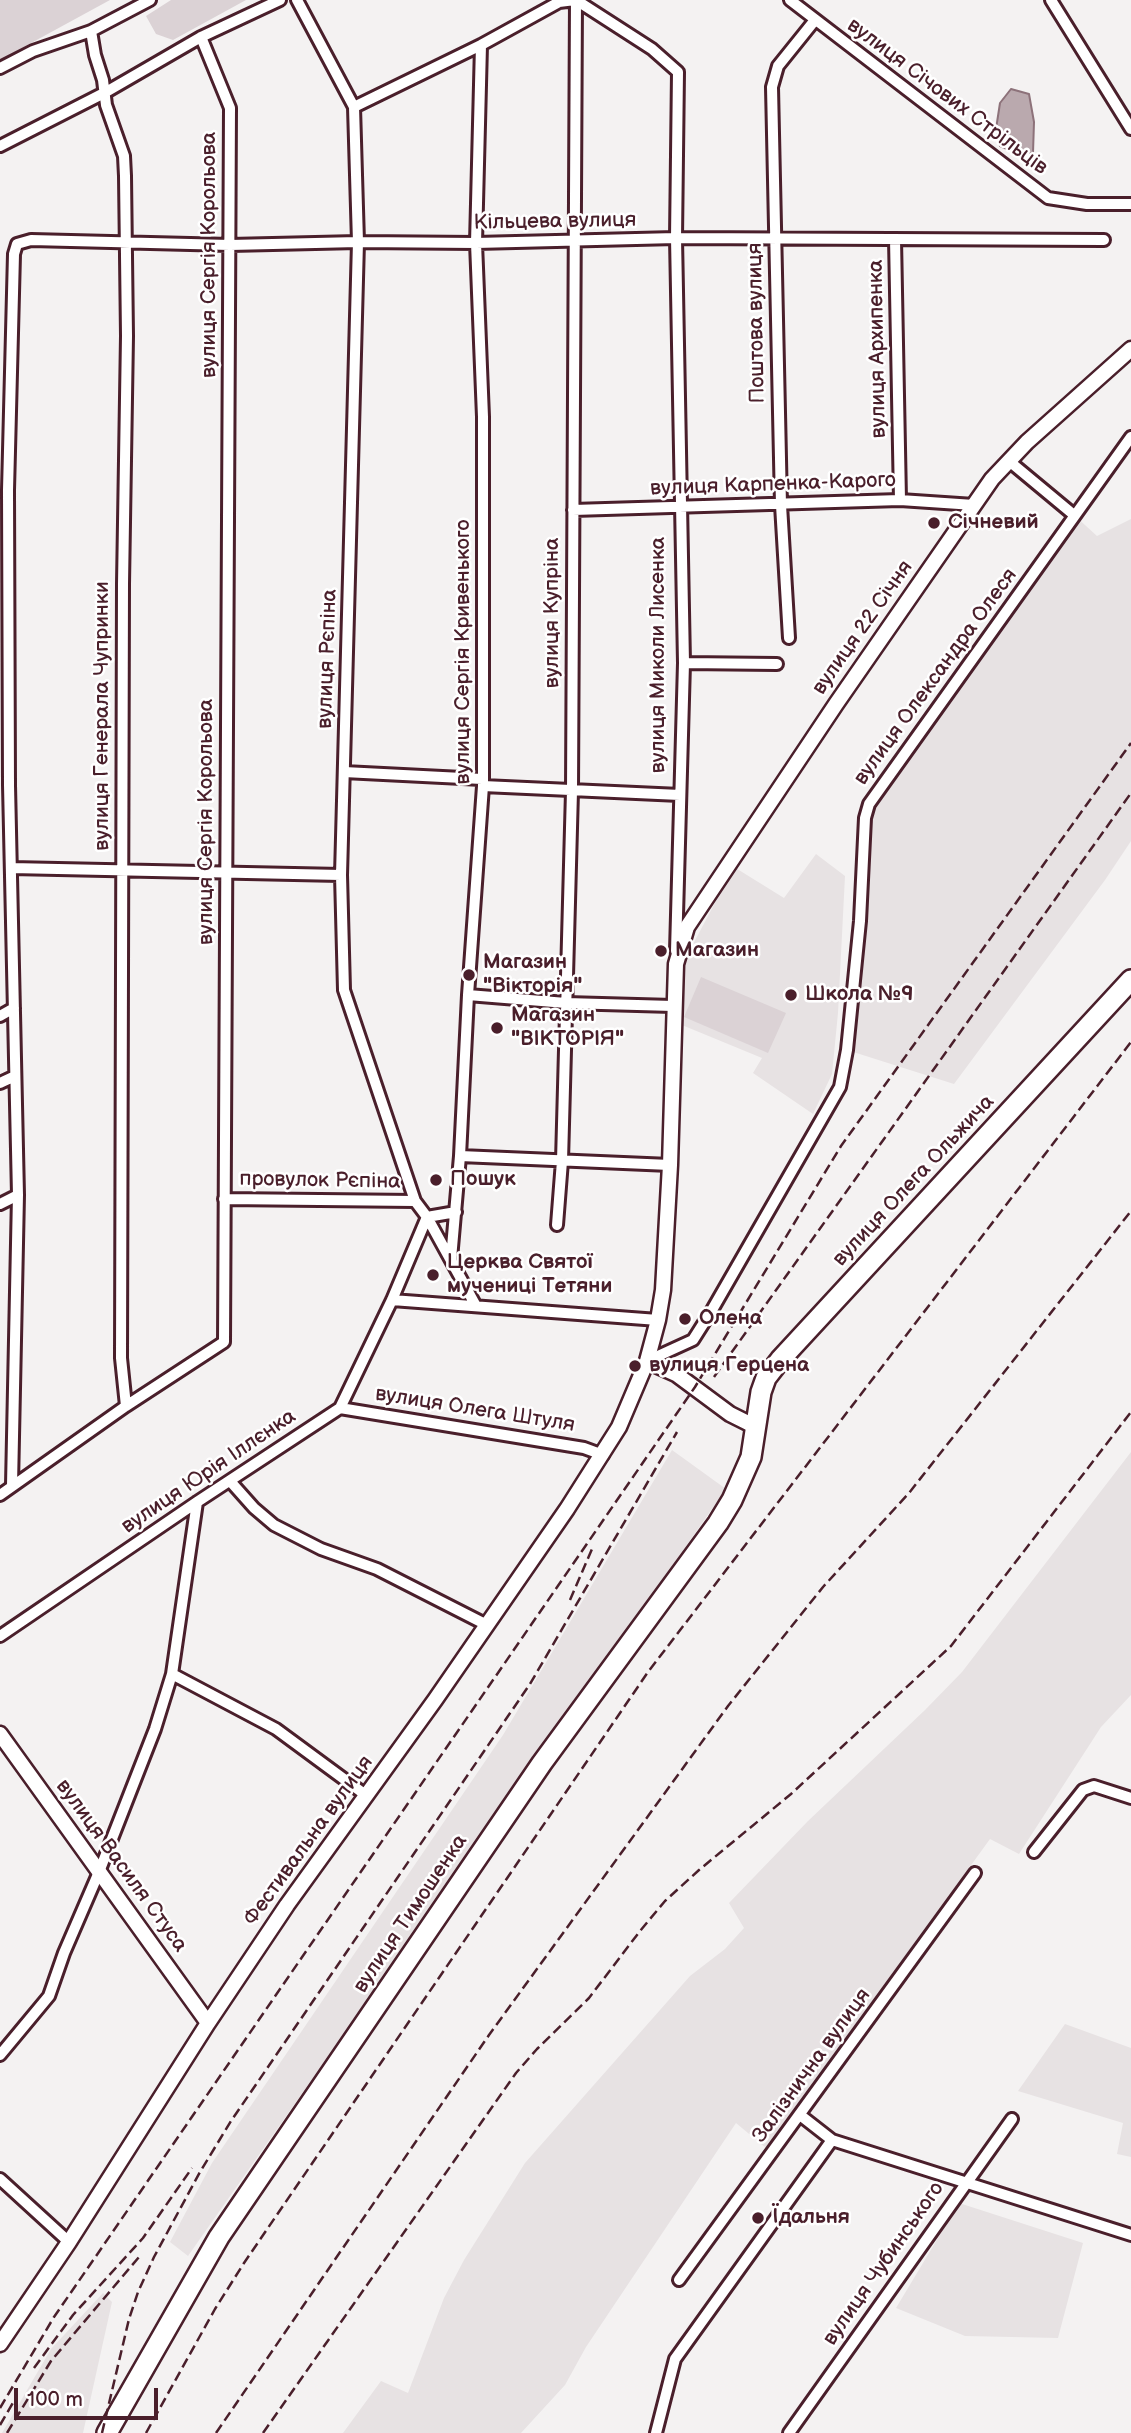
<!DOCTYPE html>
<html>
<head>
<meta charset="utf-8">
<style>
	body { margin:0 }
	#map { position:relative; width:1131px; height:2433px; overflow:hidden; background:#f4f2f2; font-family:"Balsamiq Sans",sans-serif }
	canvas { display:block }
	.scale { position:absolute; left:14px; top:2388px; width:144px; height:32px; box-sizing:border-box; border:4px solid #4a1f2b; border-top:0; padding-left:9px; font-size:21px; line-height:24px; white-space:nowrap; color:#4a1f2b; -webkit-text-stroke:5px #fff; paint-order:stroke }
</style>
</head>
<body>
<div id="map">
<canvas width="1131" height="2433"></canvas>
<div class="scale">100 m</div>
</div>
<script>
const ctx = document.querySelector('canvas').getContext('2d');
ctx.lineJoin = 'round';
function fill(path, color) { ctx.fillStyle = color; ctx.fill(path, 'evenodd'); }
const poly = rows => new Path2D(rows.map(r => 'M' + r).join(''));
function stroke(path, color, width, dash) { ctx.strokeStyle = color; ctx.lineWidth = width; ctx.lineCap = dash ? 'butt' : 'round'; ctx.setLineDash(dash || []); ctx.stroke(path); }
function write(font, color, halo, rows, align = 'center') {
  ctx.font = font + ' "Balsamiq Sans",sans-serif'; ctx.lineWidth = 5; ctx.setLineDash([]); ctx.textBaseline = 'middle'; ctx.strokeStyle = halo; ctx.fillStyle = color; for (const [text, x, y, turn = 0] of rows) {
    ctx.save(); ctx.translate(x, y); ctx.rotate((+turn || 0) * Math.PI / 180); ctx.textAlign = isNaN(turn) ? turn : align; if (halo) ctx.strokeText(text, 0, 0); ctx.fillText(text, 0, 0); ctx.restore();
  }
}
const built = poly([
	[1074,515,1097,536,1131,519,1131,841,1105,880,954,1084,847,1050,865,818],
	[816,854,845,876,838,1013,832,1074,813,1114,753,1073,762,1058,677,1023,682,965,734,867,784,898],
	[672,1450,726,1489,188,2256,170,2242,212,2163,503,1735],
	[1131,1452,1131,1695,1101,1727,1019,1854,990,1839,766,2148,736,2123,586,2347,565,2385,521,2433,343,2433,381,2381,408,2393,444,2298,464,2260,525,2163,690,1976,725,1949,744,1928,729,1903,808,1821,925,1710,962,1672],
	[1065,2024,1131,2048,1131,2157,1117,2154,1123,2123,1018,2091],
	[959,2203,1083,2243,1058,2338,965,2336,896,2308],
	[103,2293,112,2302,83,2433,2,2433,51,2349]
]);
const green = poly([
	[0,0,110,0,0,60],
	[171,0,246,0,173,40,156,34,146,16],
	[701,977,786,1013,768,1053,684,1017]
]);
const water = poly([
	[1011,89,1029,94,1034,122,1033,153,1016,153,1000,146,996,129,1000,103,1011,89]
]);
const minor = poly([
	[297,0,354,107,358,242,341,875,344,990,415,1201,427,1217,476,1306],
	[576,0,652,49,678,72,676,238,684,663,676,951],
	[790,0,1048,198,1087,204,1131,204],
	[1051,0,1131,129],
	[91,31,95,55,103,80,106,105,124,156,125,176,127,336,123,584,121,1358,126,1406],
	[0,68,33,51,91,31,150,0],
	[354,107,481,45,559,2,575,0],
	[0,146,106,92,201,37,280,0],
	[895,239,900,500],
	[1009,461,1074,515],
	[573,510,900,500,974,505],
	[789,638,781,505,772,87,778,66,815,20],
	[684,663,777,664],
	[344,772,482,779],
	[483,786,680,795],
	[11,868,341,875],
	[468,995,566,1003,673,1006],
	[0,1016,14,1008],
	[0,1083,15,1076],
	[460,1156,670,1165],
	[224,1199,415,1201],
	[0,1204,18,1195],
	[557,1225,562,1161,572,791,576,0],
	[451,1259,460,1156,468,995,483,786,483,417,476,243,481,45],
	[392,1300,658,1320],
	[647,1361,693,1340,712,1310,840,1087,847,1050,860,921,865,818,869,804,1131,437],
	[340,1408,584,1448,603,1455],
	[230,1481,254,1508,274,1525,321,1549,377,1569,485,1624],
	[12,1485,18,1195,9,785,8,490,14,254,17,244,31,240,230,245,358,242,476,243,676,238,1104,240],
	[0,1495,126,1406,224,1342,230,108,201,37],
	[0,1636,197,1502,340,1408,392,1300,427,1217,456,1212],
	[172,1674,276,1729,367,1796],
	[1034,1852,1083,1790,1094,1786,1131,1798],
	[0,2055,49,1996,64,1953,99,1872,155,1729,172,1674,197,1502],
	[800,2115,832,2140,1131,2235],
	[0,2179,69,2242],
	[679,2280,975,1873],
	[656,2433,675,2359,832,2140],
	[789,2433,1012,2119]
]);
const tertiary = poly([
	[647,1361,676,1374,730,1414,756,1427],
	[0,1734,208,2023],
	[0,2344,69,2242,208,2023,287,1905,435,1700,567,1509,619,1427,647,1361,658,1320,663,1290,670,1165,676,964,687,927,836,704,992,479,1027,442,1131,349]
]);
const trunk = poly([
	[107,2433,219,2237,542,1763,718,1523,732,1500,751,1457,761,1392,766,1378,780,1360,1131,980]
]);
const rail = poly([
	[714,1377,1131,793],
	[570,1600,592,1549],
	[34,2368,73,2315,143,2238,192,2168],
	[0,2408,54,2317,695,1387,841,1146,1131,743],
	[0,2425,14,2401],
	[7,2433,51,2361,139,2257],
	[102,2433,129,2319,138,2292,154,2257,200,2172,231,2121,530,1684,677,1432],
	[146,2433,215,2309,244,2263,648,1672,1131,1042],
	[216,2433,489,2035,728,1706,823,1587,909,1493,1131,1211],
	[263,2433,516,2073,537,2049,589,1998,640,1931,665,1901,699,1870,791,1794,951,1646,1131,1412]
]);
const markers = [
	[934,523,7,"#4a1f2b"],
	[661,951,7,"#4a1f2b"],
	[469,975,7,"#4a1f2b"],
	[791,995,7,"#4a1f2b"],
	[497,1028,7,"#4a1f2b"],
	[436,1180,7,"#4a1f2b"],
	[433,1275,7,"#4a1f2b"],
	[685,1319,7,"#4a1f2b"],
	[635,1366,7,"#4a1f2b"],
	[758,2218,7,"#4a1f2b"]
];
const streetNames = [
	["вулиця Січових Стрільців",947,97,37],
	["Кільцева вулиця",555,222,-1],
	["вулиця Сергія Корольова",210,255,-90],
	["Поштова вулиця",757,323,-91],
	["вулиця Архипенка",878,349,-91],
	["вулиця Карпенка-Карого",773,485,-2],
	["вулиця Купріна",553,613,-90],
	["вулиця 22 Січня",863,628,-55],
	["вулиця Сергія Кривенького",464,652,-90],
	["вулиця Миколи Лисенка",659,655,-90],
	["вулиця Рєпіна",328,659,-88],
	["вулиця Олександра Олеся",936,677,-54],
	["вулиця Генерала Чупринки",103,716,-90],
	["вулиця Сергія Корольова",207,822,-90],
	["провулок Рєпіна",320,1181,1],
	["вулиця Олега Ольжича",914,1181,-47],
	["вулиця Олега Штуля",475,1410,9],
	["вулиця Юрія Іллєнка",209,1472,-34],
	["Фестивальна вулиця",309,1841,-54],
	["вулиця Василя Стуса",121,1866,54],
	["вулиця Тимошенка",411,1914,-56],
	["Залізнична вулиця",812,2066,-54],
	["вулиця Чубинського",884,2264,-55]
];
const poiNames = [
	["Січневий",948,523],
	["Магазин",675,951],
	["Магазин",483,963],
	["\"Вікторія\"",483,987],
	["Школа №9",805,995],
	["Магазин",511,1016],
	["\"ВІКТОРІЯ\"",511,1040],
	["Пошук",450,1180],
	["Церква Святої",447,1263],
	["мучениці Тетяни",447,1287],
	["Олена",699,1319],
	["вулиця Герцена",649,1366],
	["Їдальня",772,2218]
];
fill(built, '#e7e2e3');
fill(green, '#dbd2d5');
fill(water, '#baa9ae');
stroke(water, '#8d727a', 2);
stroke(minor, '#4a1f2b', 16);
stroke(tertiary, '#4a1f2b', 19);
stroke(trunk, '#4a1f2b', 24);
stroke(minor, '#fff', 10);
stroke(tertiary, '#fff', 14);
stroke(trunk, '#fff', 19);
stroke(rail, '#4a1f2b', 2.5, [10, 5]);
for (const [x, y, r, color] of markers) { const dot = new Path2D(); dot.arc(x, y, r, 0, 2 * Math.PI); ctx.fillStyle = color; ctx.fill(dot); stroke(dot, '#fff', 2.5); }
write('21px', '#4a1f2b', '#fff', streetNames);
write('bold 21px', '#4a1f2b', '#fff', poiNames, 'left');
</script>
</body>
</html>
